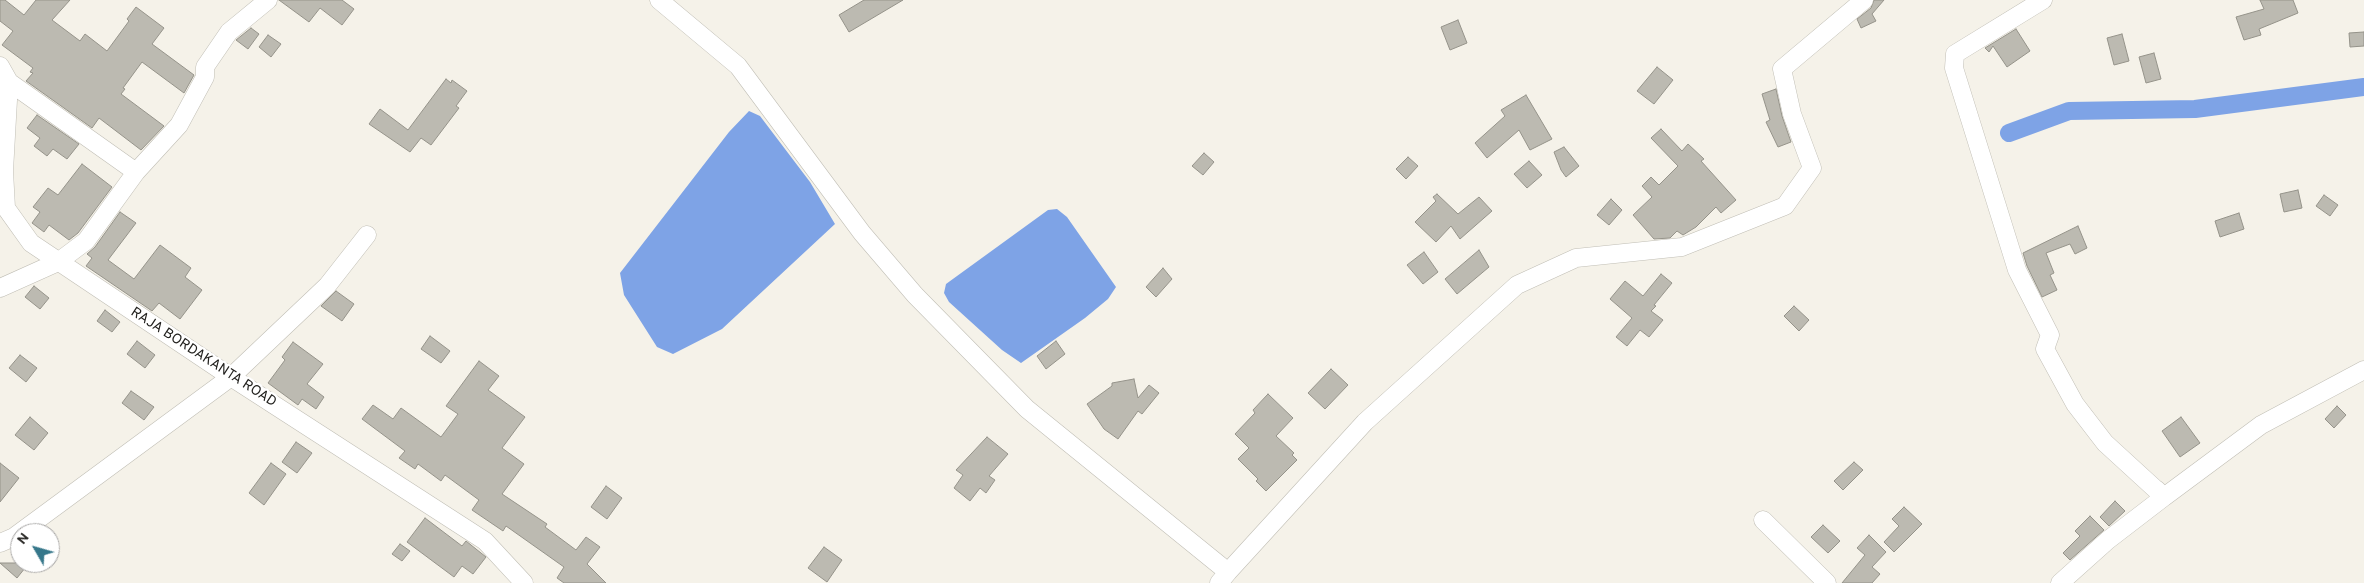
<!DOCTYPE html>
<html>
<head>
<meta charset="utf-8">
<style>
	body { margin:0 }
	#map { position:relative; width:2364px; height:583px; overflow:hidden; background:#f5f2e9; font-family:Overpass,sans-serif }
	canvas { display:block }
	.north { position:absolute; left:10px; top:523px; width:50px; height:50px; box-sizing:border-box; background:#fff; border:1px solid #a7a6a5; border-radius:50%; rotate:308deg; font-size:14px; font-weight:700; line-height:20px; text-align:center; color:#22211e }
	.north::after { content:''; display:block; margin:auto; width:18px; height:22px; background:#36778a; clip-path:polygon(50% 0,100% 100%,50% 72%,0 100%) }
</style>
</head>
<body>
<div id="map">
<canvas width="2364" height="583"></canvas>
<div class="north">N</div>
</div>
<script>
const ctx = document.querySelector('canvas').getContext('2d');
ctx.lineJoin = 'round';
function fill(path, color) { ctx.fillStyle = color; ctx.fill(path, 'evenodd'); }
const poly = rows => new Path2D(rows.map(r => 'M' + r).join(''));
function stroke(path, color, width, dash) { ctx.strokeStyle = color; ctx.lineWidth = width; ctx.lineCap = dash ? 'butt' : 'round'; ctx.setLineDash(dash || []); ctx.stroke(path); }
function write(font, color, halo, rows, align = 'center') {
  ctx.font = font + ' Overpass,sans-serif'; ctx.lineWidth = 4.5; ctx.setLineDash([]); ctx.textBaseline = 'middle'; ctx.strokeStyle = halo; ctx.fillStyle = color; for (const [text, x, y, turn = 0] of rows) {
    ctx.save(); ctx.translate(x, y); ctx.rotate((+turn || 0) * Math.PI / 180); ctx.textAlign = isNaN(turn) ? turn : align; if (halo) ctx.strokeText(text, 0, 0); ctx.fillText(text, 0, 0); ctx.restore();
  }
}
const water = poly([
	[749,111,760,116,810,182,835,224,722,329,673,354,657,347,624,295,620,273,729,132],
	[1057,209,1067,217,1116,287,1108,299,1085,318,1021,363,1002,350,949,302,944,293,946,284,1048,210]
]);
const canal = poly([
	[2009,133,2069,111,2195,109,2364,87]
]);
const building = poly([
	[0,0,5,0,24,15,36,0,70,0,52,20,80,41,85,34,107,51,129,21,127,19,136,7,164,28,152,44,194,75,184,93,142,62,123,88,125,89,121,94,164,126,141,150,99,118,92,128,26,81,33,73,30,72,33,68,2,45,13,31,0,21,0,0],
	[279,0,342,0,354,9,342,25,320,8,309,22,279,0],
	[864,0,903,0,849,32,839,15,864,0],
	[1874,0,1884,0,1872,14,1876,21,1861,28,1857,19,1871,8,1874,0],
	[2260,0,2293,0,2298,13,2259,29,2261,35,2244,40,2236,17,2264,9,2260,0],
	[1458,20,1467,43,1450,50,1441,27,1458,20],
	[251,28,259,34,248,49,236,40,251,28],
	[2016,29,2030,51,2007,67,1993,46,1989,52,1985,48,2016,29],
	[2364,32,2364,46,2350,47,2349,33,2364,32],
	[2122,34,2129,61,2114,65,2107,38,2122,34],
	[268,35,281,44,271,57,259,47,268,35],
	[2154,53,2161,79,2146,83,2139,57,2154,53],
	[1657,67,1673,80,1654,104,1637,91,1657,67],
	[446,79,451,83,452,80,467,91,456,106,459,108,431,145,421,138,410,152,369,124,380,109,408,130,446,79],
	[1776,89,1782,116,1791,142,1778,147,1766,122,1770,120,1762,94,1776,89],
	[1526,95,1552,139,1530,150,1519,130,1487,158,1475,143,1505,116,1501,110,1526,95],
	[37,115,79,144,67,159,53,149,47,156,34,146,40,138,27,128,37,115],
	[1661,129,1682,151,1688,144,1704,159,1701,161,1736,200,1721,213,1716,207,1696,227,1683,235,1677,231,1670,238,1654,239,1633,215,1652,197,1642,186,1651,177,1659,185,1678,166,1651,138,1661,129],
	[1564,147,1579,166,1566,177,1561,170,1554,152,1564,147],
	[1204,153,1214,162,1203,175,1192,166,1204,153],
	[1408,157,1418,166,1406,179,1396,169,1408,157],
	[1529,161,1542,175,1527,188,1514,174,1529,161],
	[82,164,112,187,78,233,69,240,49,225,44,232,32,223,40,212,33,207,48,188,58,195,82,164],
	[2298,190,2302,208,2284,212,2280,194,2298,190],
	[1437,194,1458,214,1479,197,1492,211,1460,239,1451,226,1436,242,1415,222,1436,201,1433,197,1437,194],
	[2324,195,2338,205,2330,216,2316,206,2324,195],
	[1611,199,1622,210,1609,225,1597,215,1611,199],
	[120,212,136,223,108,260,134,279,160,245,191,268,185,277,202,290,180,319,159,303,152,311,86,266,92,258,87,254,95,247,120,212],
	[2239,213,2244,229,2220,237,2215,221,2239,213],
	[2078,226,2087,248,2075,254,2070,244,2046,253,2054,273,2050,275,2057,290,2042,297,2027,266,2023,253,2078,226],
	[1479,250,1489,267,1457,294,1445,279,1479,250],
	[1424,252,1438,272,1423,284,1407,265,1424,252],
	[1163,268,1172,279,1156,297,1146,287,1163,268],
	[1661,274,1672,283,1654,305,1656,306,1651,311,1663,320,1649,337,1640,330,1627,346,1616,337,1632,318,1610,299,1625,281,1643,296,1661,274],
	[34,286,49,298,40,309,25,297,34,286],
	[336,291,354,304,342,321,321,306,336,291],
	[1794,306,1809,320,1799,331,1784,316,1794,306],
	[105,310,120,322,112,332,97,321,105,310],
	[430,336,450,351,441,363,421,349,430,336],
	[137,341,155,355,145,368,127,354,137,341],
	[1056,341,1065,354,1046,369,1037,356,1056,341],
	[293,342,323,364,307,384,324,397,316,409,302,399,298,405,268,383,285,360,282,357,293,342],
	[20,355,37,368,26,382,9,368,20,355],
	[479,361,499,376,488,390,525,417,502,448,524,464,502,494,547,524,545,527,576,550,586,537,600,547,587,564,606,583,564,583,557,578,564,567,506,526,503,531,472,510,479,500,445,475,441,481,418,464,415,469,399,458,405,451,362,419,373,405,393,419,401,408,441,437,458,414,446,406,479,361],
	[1331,369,1348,385,1325,409,1308,393,1331,369],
	[1134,379,1138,398,1149,385,1159,393,1142,414,1138,411,1118,439,1104,429,1087,404,1112,386,1112,383,1134,379],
	[131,391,154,407,144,420,122,403,131,391],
	[1268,394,1293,418,1276,436,1294,453,1292,455,1297,460,1266,491,1256,481,1258,479,1238,459,1249,448,1235,434,1255,413,1253,410,1268,394],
	[2337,406,2346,415,2334,428,2325,419,2337,406],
	[30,417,48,433,34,450,15,435,30,417],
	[2181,417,2200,443,2180,457,2162,431,2181,417],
	[987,437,1008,454,989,476,995,480,986,493,980,488,970,501,954,488,963,475,956,470,987,437],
	[296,442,312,453,297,473,282,462,296,442],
	[1854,462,1863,470,1843,490,1834,481,1854,462],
	[0,463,19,478,0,502,0,463],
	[271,463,286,474,264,505,249,493,271,463],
	[606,486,622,498,607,519,591,507,606,486],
	[2115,501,2125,511,2109,526,2100,517,2115,501],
	[1904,507,1922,524,1894,552,1884,542,1899,526,1892,519,1904,507],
	[2090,516,2104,530,2070,560,2063,553,2080,536,2075,531,2090,516],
	[425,518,462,546,466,541,486,557,473,574,462,566,454,577,407,542,425,518],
	[1823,525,1840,541,1828,553,1811,537,1823,525],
	[1869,535,1886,552,1872,567,1880,574,1872,583,1842,583,1865,555,1857,548,1869,535],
	[400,544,410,551,402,561,392,554,400,544],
	[824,547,842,560,827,582,808,568,824,547],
	[0,563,29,563,17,578,0,563]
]);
const minor = poly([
	[659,0,738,66,862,233,915,295,1027,409,1228,572,1219,583],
	[2043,0,1955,54,1954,68,2017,270,2050,335,2045,349,2075,404,2105,443,2164,497,2108,540,2060,583],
	[0,66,9,82,4,171,6,208,31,243,231,377,485,541,524,583],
	[9,82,136,172],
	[0,288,58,262,86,241,136,172,179,125,205,77,205,67,229,32,268,0],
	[2156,489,2164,497,2261,425,2364,370],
	[1763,520,1827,583],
	[0,543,14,537,231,377,327,286,367,235],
	[1228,572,1365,422,1517,285,1576,258,1682,247,1785,206,1812,168,1792,114,1782,69,1864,0]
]);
const streetNames = [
	["RAJA BORDAKANTA ROAD",203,358,33]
];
fill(water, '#7ea3e6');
stroke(canal, '#7ea3e6', 18);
fill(building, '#bcbab1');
stroke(building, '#95938a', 1);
stroke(minor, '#c0beb5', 19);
stroke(minor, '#fff', 18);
write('14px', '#22211e', '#fff', streetNames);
</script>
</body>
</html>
